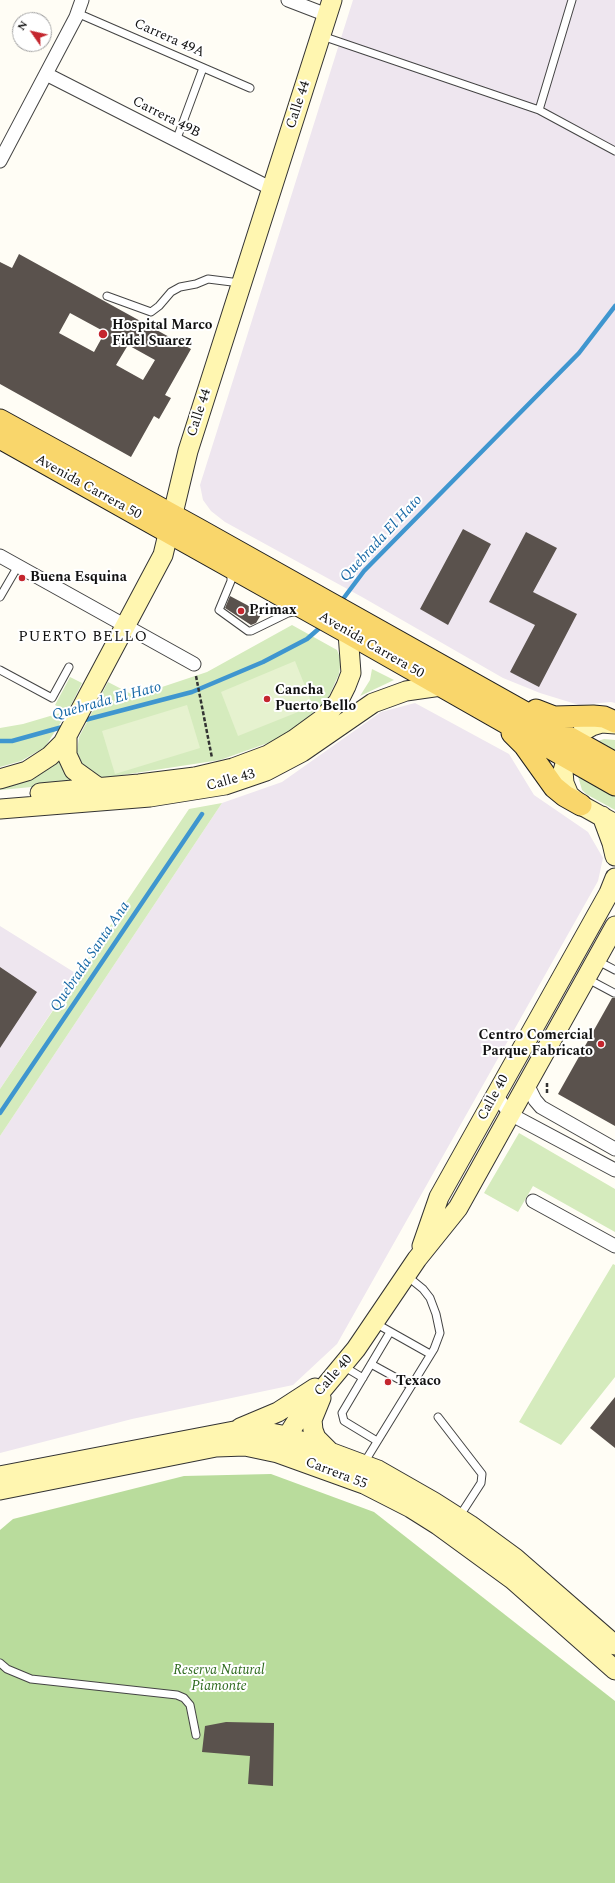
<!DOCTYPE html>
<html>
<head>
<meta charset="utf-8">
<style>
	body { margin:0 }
	#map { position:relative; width:615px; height:1883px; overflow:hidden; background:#fffdf5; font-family:Spectral,serif }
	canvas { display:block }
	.north { position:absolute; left:12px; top:12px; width:40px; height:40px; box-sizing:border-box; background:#fff; border:1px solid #a0a0a0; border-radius:50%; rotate:304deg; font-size:11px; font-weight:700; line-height:16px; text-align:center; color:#111 }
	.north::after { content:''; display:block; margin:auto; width:14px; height:18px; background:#c4262e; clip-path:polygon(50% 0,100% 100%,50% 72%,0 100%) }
</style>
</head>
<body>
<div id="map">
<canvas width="615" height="1883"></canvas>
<div class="north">N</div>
</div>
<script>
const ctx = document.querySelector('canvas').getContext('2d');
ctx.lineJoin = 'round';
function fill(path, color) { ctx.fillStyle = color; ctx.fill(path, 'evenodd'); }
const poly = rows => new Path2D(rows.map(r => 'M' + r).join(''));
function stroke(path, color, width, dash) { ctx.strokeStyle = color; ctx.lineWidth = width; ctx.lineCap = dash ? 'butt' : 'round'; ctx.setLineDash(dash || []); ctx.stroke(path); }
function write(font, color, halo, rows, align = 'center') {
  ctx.font = font + ' Spectral,serif'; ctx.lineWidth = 4; ctx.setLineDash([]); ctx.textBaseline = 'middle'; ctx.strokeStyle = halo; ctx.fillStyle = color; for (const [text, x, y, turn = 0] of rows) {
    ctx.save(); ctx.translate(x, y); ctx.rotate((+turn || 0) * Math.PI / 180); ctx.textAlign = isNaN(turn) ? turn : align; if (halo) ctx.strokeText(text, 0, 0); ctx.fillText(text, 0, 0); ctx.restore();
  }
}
const industrial = poly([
	[353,0,615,0,615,703,611,702,579,705,540,693,503,678,362,597,225,522,211,511,203,500,200,485],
	[415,703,509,754,534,795,588,832,603,858,598,881,337,1344,293,1385,132,1419,0,1453,0,1136,222,803,282,782,381,712],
	[0,926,77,974,0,1089]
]);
const green = poly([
	[292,625,337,650,341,660,339,674,329,696,307,719,282,738,220,760,103,778,93,774,83,765,77,752,79,737,108,682,135,696,207,672],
	[372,669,394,680,360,696,370,680],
	[70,677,82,683,68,711,45,747,21,761,0,767,0,728,23,724,67,711,55,705],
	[604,739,615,740,615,753,595,742],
	[64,749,74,783,0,790,0,786],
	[577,773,615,795,615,810,586,794,582,790],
	[222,803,0,1136,0,1089,189,809],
	[519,1133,615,1189,615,1232,533,1186,518,1212,484,1193],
	[613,1264,615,1265,615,1377,561,1445,519,1422]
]);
const forest = poly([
	[271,1474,374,1512,615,1701,615,1883,0,1883,0,1530,13,1519,184,1476]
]);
const pitch = poly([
	[295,661,313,706,238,736,221,692],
	[187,705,200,748,115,774,102,731]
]);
const stream = poly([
	[340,603,364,571,579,353,615,306],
	[81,721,192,692,263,662,307,639,323,625],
	[0,741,12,741,66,726],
	[0,1113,202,814]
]);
const building = poly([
	[19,254,191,349,165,395,171,398,159,419,154,416,131,457,0,384,0,262,12,268],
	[70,313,105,332,94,352,59,333],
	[128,345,155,360,143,380,116,365],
	[463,529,491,544,448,625,420,609],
	[526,532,557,548,533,592,577,614,539,687,510,672,535,625,489,602],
	[230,596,262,613,256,623,251,625,225,608],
	[0,967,37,992,0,1048],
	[612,998,615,998,615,1126,558,1094],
	[615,1397,615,1448,590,1428],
	[226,1722,274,1723,273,1786,248,1784,250,1756,202,1752,205,1726]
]);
const path = poly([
	[196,676,212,758],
	[547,1083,547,1094]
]);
const lane = poly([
	[77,13,250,88],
	[322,36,539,110,615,151],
	[539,110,572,0],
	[176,141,203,68],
	[107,296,151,312,159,306,171,292,180,287,196,284,208,279,240,283],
	[231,570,231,581,219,610,248,631,251,631,288,613,298,611],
	[0,597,18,566],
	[0,670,52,698,69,667],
	[596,960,615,970],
	[586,978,614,993],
	[375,1323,430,1354],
	[371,1364,411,1386],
	[343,1366,363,1378],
	[438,1417,482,1474,481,1483,459,1517],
	[377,1441,344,1421,342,1413,390,1332],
	[364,1463,434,1349,440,1333,436,1314,430,1298,423,1289,407,1276],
	[0,1663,7,1669,31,1679,177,1695,184,1698,190,1705,196,1735]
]);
const street = poly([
	[288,0,327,15],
	[46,74,272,189],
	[0,161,76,17,82,0],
	[0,556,194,664],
	[527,1084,535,1100,541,1107,615,1149],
	[496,1095,510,1114,615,1170],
	[533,1201,615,1246]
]);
const secondary = poly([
	[615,724,602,723,592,726,583,731,567,757,563,771,564,783,569,795,581,805,615,824],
	[67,736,67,755,74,770,99,788],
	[0,779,27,771,50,756,63,743,163,555,188,451,332,0],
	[40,793,139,784,195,777,233,768,268,755,295,739,321,720,338,702,346,686,351,673,348,633],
	[0,809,150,797,225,785,266,771,302,752,373,703,406,691,441,686],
	[602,816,612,843,615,856],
	[422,1246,439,1197,609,893,615,878],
	[321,1398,312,1420,313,1430,316,1438,329,1451],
	[240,1428,278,1412,315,1388],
	[281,1446,298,1419,356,1349,417,1259,458,1208,615,926],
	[0,1476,234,1431,266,1432,287,1436,378,1470,434,1502,470,1525,515,1558,615,1645],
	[0,1490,216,1447,245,1446,278,1453,364,1484,411,1508,438,1525,512,1579,615,1670]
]);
const primary = poly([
	[0,420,198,529,615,763],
	[0,438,348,633,615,785],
	[536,710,554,717,593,716,604,717,615,722],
	[512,733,524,745,554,787,565,796,581,805]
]);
const markers = [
	[103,334,5,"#c4262e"],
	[22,578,4,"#c4262e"],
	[241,611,4,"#c4262e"],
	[267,699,4,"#c4262e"],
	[601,1044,4,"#c4262e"],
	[388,1382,4,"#c4262e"]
];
const streetNames = [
	["Carrera 49A",169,39,24],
	["Calle 44",299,105,-72],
	["Carrera 49B",166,118,27],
	["Calle 44",200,413,-72],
	["Avenida Carrera 50",88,488,29],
	["Avenida Carrera 50",371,646,30],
	["Calle 43",231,781,-15],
	["Calle 40",494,1098,-61],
	["Calle 40",334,1376,-49],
	["Carrera 55",336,1474,21]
];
const poiNames = [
	["Hospital Marco",112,326],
	["Fidel Suarez",112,342],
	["Buena Esquina",30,578],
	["Primax",249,611],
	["Cancha",275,691],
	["Puerto Bello",275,707],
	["Centro Comercial",593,1036,"right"],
	["Parque Fabricato",593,1052,"right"],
	["Texaco",396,1382]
];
const parkNames = [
	["Reserva Natural",219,1671],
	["Piamonte",219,1687]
];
const waterNames = [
	["Quebrada El Hato",382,539,-47],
	["Quebrada El Hato",107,702,-15],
	["Quebrada Santa Ana",91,957,-56]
];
const neighbourhoodNames = [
	["PUERTO BELLO",83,638]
];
fill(industrial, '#eee6ef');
fill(green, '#d5ebbd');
fill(forest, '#b9dc9c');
fill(pitch, '#e6f2cf');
stroke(stream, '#3f96cf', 4.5);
fill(building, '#5a524d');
stroke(lane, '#444', 9);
stroke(street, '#444', 15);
stroke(secondary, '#333', 21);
stroke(primary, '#222', 23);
stroke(path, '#333', 2.5, [4, 2]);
stroke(lane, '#fff', 7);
stroke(street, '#fff', 13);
stroke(secondary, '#fff6b0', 19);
stroke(primary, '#f9d66b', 21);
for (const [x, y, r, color] of markers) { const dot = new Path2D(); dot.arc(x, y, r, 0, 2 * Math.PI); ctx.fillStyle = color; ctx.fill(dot); stroke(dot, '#fff', 1.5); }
write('14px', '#111', '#fff', streetNames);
write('bold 14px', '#111', '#fff', poiNames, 'left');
write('italic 14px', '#2f6b1f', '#fff', parkNames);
write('italic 15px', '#1768a6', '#fff', waterNames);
ctx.letterSpacing = '1px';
write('15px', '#111', '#fff', neighbourhoodNames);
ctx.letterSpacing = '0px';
</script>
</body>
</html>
